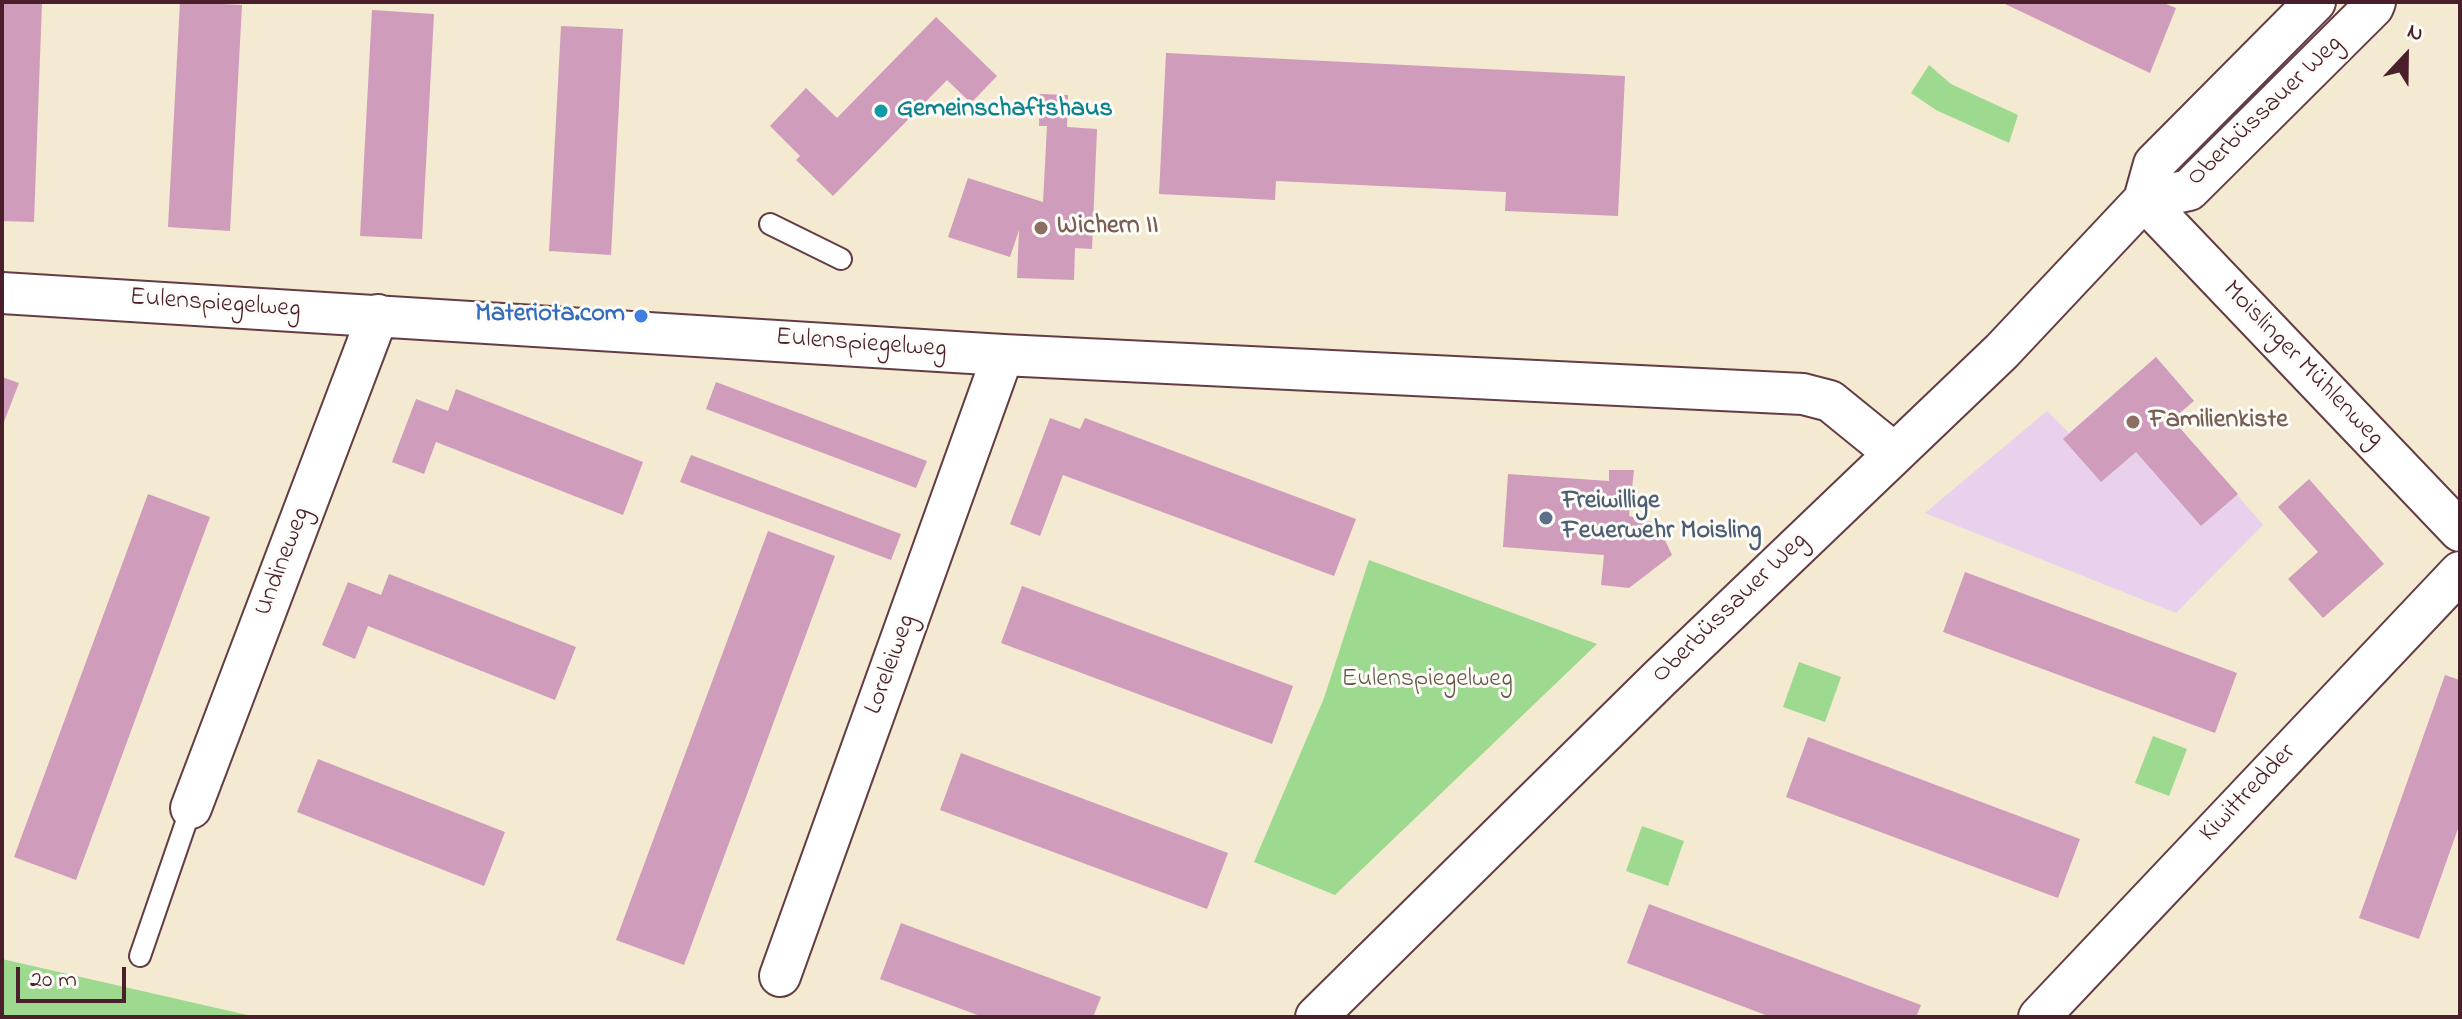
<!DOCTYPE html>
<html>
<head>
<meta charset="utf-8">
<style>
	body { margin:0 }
	#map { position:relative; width:2462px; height:1019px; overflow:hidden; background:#f4e9d1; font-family:"Indie Flower",sans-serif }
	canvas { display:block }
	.frame { position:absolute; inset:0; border:4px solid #4a1f2b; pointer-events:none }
	.north { position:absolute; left:2366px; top:16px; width:80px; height:80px; -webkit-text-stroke:6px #fdfcf7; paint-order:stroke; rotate:22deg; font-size:22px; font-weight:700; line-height:32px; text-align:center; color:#4a1f2b }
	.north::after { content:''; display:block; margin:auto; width:28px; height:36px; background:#4a1f2b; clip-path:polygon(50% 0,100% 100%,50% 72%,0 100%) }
	.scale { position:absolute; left:16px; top:967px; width:110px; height:36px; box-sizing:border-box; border:4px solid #4a1f2b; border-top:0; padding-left:10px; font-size:24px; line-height:28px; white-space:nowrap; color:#4a1f2b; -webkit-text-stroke:6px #fdfcf7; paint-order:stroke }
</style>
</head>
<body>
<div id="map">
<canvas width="2462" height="1019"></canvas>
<div class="frame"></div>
<div class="north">N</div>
<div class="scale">20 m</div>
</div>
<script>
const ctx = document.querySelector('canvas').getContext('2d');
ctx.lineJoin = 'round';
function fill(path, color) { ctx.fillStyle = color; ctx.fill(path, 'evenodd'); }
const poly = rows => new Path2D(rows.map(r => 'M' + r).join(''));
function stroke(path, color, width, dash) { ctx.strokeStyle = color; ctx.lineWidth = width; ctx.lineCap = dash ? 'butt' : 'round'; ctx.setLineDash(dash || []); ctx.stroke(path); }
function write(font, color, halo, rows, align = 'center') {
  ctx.font = font + ' "Indie Flower",sans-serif'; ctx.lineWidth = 6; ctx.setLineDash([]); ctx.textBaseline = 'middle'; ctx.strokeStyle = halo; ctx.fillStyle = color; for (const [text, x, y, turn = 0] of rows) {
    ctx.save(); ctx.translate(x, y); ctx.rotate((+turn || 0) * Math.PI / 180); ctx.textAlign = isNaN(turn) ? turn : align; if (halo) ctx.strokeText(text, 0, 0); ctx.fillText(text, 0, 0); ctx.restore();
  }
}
const built = poly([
	[2156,357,2194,401,2173,420,2263,525,2176,613,1925,513,2047,411,2069,433]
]);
const green = poly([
	[1929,65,1951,84,2018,115,2009,143,1936,110,1911,93],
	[1369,560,1597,644,1335,895,1254,862,1324,698],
	[1799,662,1841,677,1825,722,1783,707],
	[2153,736,2187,749,2169,796,2135,783],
	[1642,826,1684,841,1668,886,1626,871],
	[2,959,256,1017,2,1017]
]);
const building = poly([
	[2,2,42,2,34,222,2,221],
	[180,2,242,5,230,231,168,227],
	[2001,2,2161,2,2176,8,2150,73],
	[372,10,434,14,422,239,360,236],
	[936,17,997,76,971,103,947,80,833,196,796,160,800,156,770,126,806,88,837,118],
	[561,26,623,29,611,255,549,251],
	[1166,53,1625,76,1618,216,1505,211,1506,192,1276,181,1275,200,1159,194],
	[1040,94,1068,95,1067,127,1097,129,1092,249,1075,248,1074,280,1017,278,1019,230,1010,257,948,237,968,178,1043,202,1047,126,1039,126],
	[2156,357,2194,401,2172,419,2238,494,2201,526,2136,452,2101,482,2063,439],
	[2,377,19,383,2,427],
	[716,382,927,461,916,488,706,409],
	[456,389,643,462,623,515,436,442,424,474,392,462,416,399,448,411],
	[1050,418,1080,429,1085,418,1356,519,1334,576,1063,475,1040,536,1010,524],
	[691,455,901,534,891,560,680,482],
	[1609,470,1634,470,1629,516,1657,523,1672,555,1629,588,1601,585,1604,555,1503,547,1508,474,1609,481],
	[2309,479,2384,564,2323,618,2288,579,2318,552,2278,507],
	[148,494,210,517,76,880,14,857],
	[768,531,835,556,684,965,616,940],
	[1965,572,2237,673,2215,733,1943,632],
	[389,574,576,647,555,700,368,626,355,659,322,645,348,582,381,595],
	[1022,586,1293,686,1272,744,1001,643],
	[2445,675,2460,680,2460,823,2419,939,2359,918],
	[1808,737,2080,839,2058,898,1786,797],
	[961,753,1228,853,1207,909,940,810],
	[318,759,505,832,484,886,297,812],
	[1649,904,1921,1005,1916,1017,1771,1017,1627,963],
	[901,923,1101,997,1093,1017,983,1017,880,979]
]);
const lane = poly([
	[770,224,841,259],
	[140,956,191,808]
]);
const street = poly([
	[2144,200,2460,531],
	[2144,200,2189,190,2373,7,2375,2],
	[2,293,1003,355,1803,394,1830,401,1894,453],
	[191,808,378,315],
	[780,976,1003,355],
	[1316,1017,1660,678,2002,351,2144,200,2154,164,2315,2],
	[2039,1017,2460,572]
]);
const markers = [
	[881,111,8,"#0f9aa8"],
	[1041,228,8,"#8d6e63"],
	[641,316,8,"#3f7fe0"],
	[2133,422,8,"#8d6e63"],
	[1546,518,8,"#5c6f8a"]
];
const cultureNames = [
	["Gemeinschaftshaus",897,111]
];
const streetNames = [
	["Oberbüssauer Weg",2266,112,-44],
	["Eulenspiegelweg",215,305,4],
	["Eulenspiegelweg",861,345,4],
	["Moislinger Mühlenweg",2302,365,46],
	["Undineweg",284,562,-69],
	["Oberbüssauer Weg",1731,609,-44],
	["Loreleiweg",892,665,-70],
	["Kiwittredder",2249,794,-46]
];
const educationNames = [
	["Wichern II",1057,228],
	["Familienkiste",2149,422]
];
const shopNames = [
	["Materiota.com",625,316]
];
const serviceNames = [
	["Freiwillige",1562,503],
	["Feuerwehr Moisling",1562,533]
];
const parkNames = [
	["Eulenspiegelweg",1427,681]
];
fill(built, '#e9d1ed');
fill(green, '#9dda8f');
fill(building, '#d09cbc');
stroke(lane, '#643d44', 24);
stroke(street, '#643d44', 44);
stroke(lane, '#fff', 20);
stroke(street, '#fff', 40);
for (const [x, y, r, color] of markers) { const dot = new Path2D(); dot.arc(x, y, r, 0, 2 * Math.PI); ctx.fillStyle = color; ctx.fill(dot); stroke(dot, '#fdfcf7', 3); }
write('bold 26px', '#0d838f', '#fdfcf7', cultureNames, 'left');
write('26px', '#4a1f2b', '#fdfcf7', streetNames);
write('bold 26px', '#785e54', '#fdfcf7', educationNames, 'left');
write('bold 26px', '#366cbe', '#fdfcf7', shopNames, 'right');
write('bold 26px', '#4e5e75', '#fdfcf7', serviceNames, 'left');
write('26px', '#635749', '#fdfcf7', parkNames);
</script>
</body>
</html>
